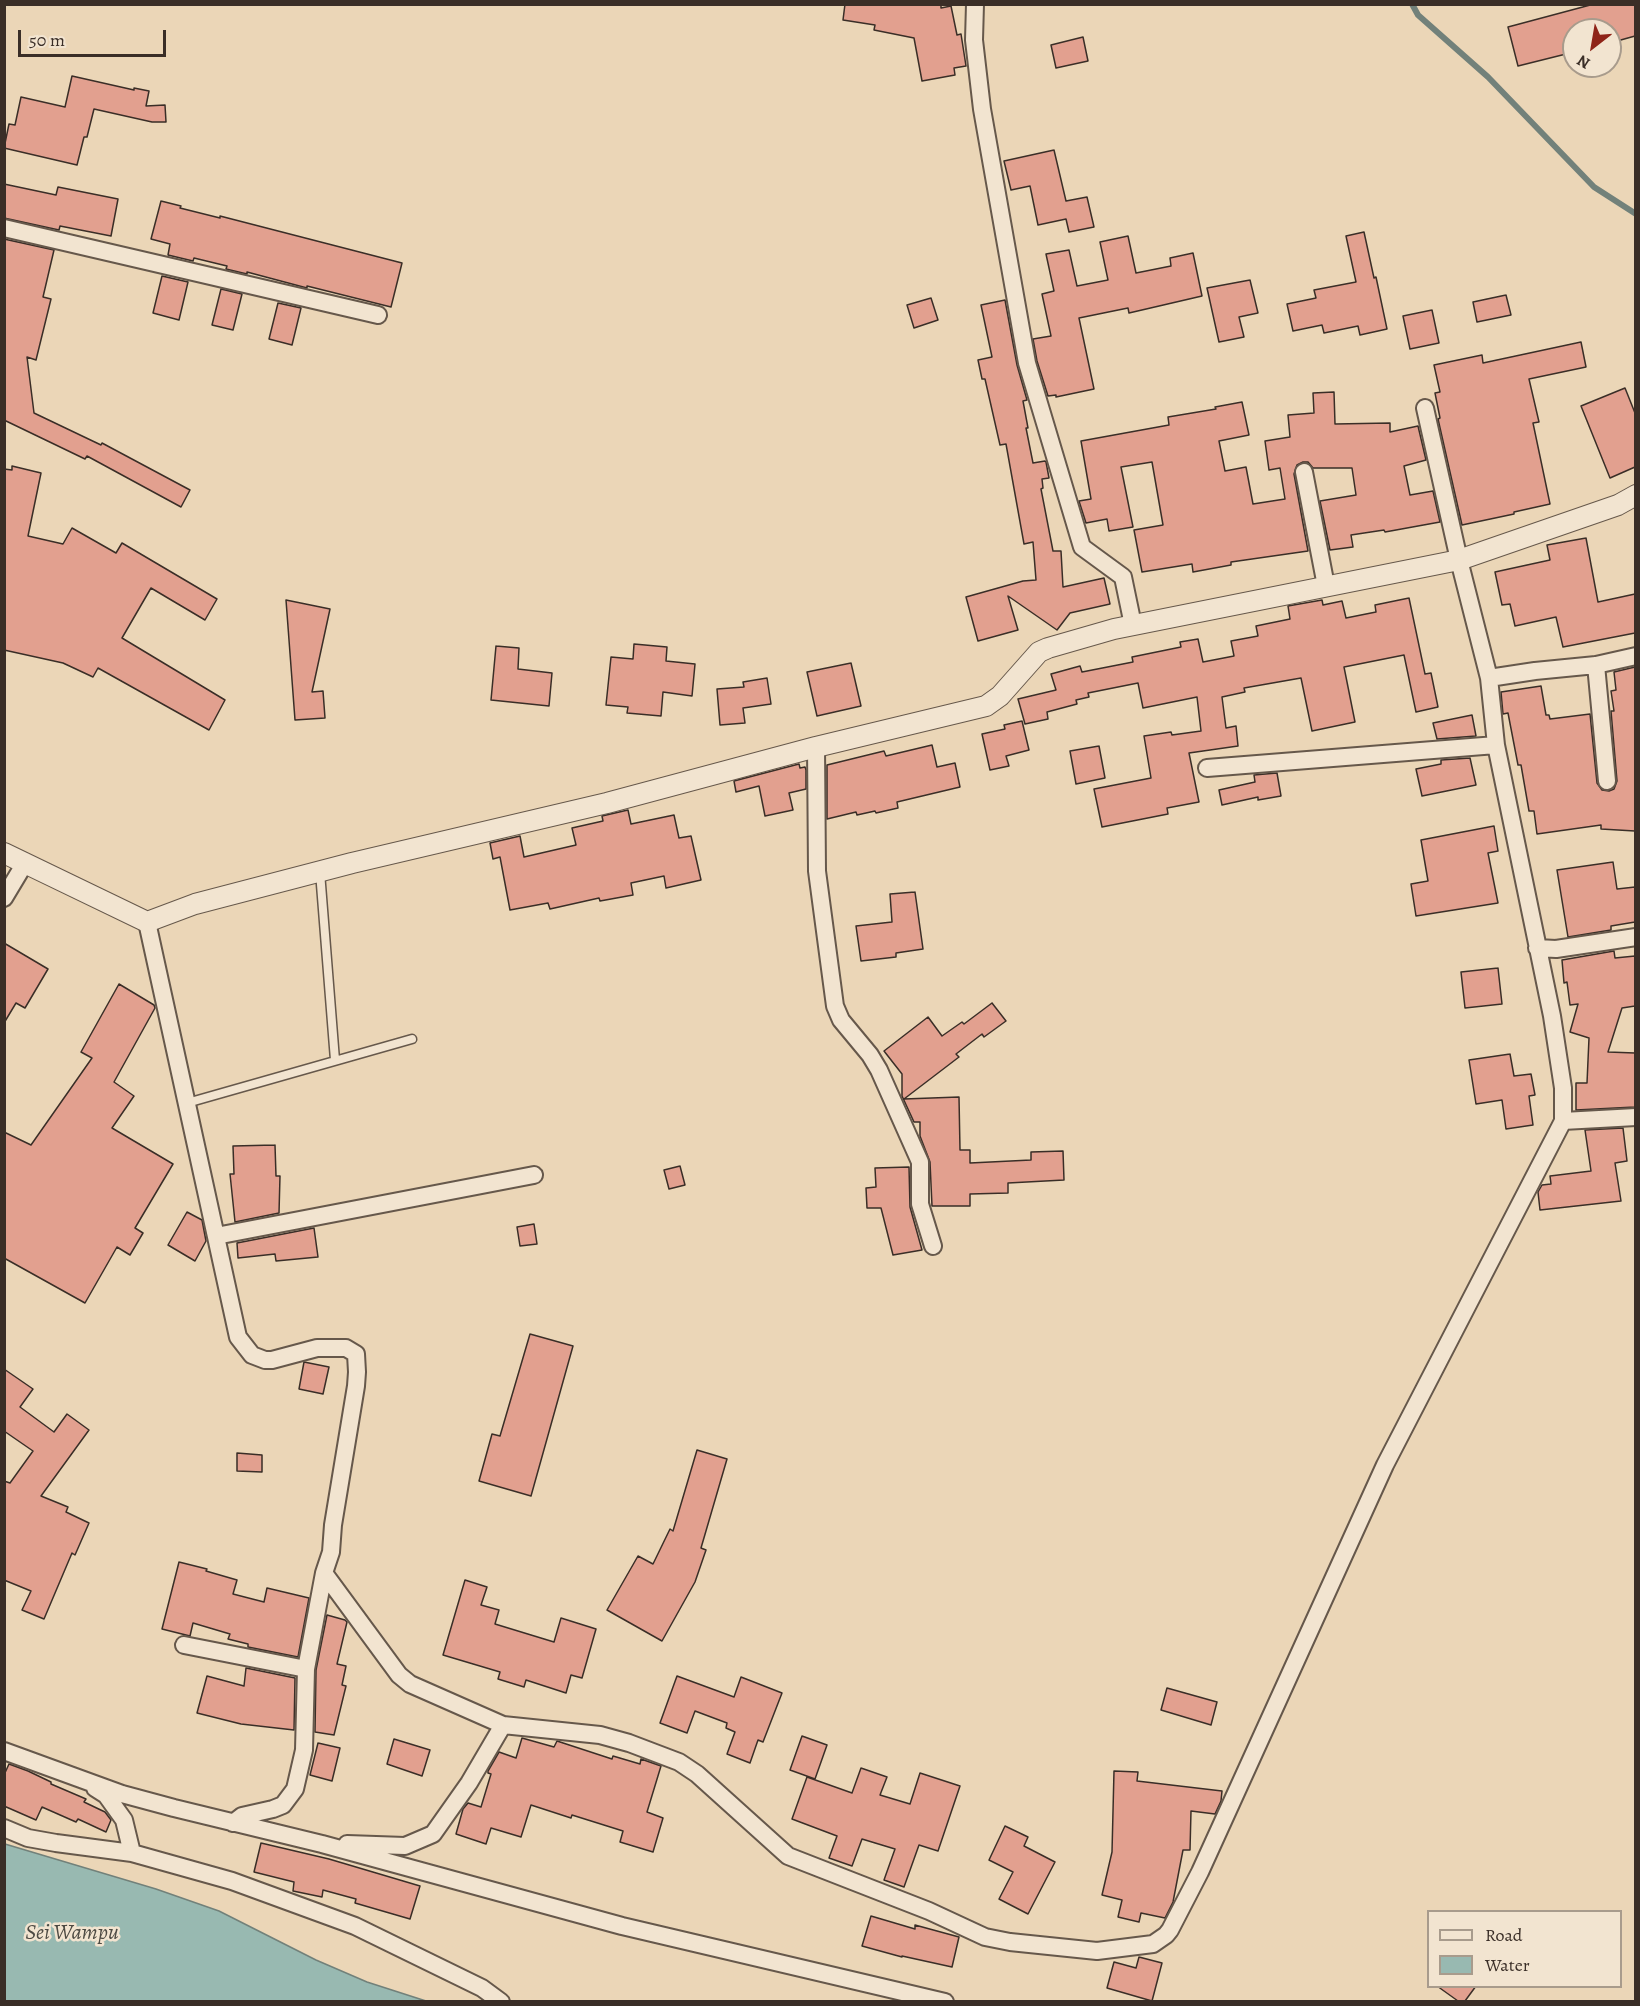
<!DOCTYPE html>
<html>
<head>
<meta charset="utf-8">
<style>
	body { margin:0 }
	#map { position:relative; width:1640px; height:2006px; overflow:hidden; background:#ebd6b7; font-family:Alegreya,serif }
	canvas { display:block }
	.frame { position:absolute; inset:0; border:6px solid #3a2e27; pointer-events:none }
	.legend { position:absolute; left:1427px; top:1910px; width:195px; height:78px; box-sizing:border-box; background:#f2e4d0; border:2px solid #a89b8c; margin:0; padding:8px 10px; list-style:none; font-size:18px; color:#3a2e27 }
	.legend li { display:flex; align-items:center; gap:12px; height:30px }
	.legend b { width:30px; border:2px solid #a89b8c }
	.north { position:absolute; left:1562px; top:18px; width:60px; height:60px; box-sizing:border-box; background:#f2e4d0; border:2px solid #a89b8c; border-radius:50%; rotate:211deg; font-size:16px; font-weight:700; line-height:24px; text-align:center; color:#3a2e27 }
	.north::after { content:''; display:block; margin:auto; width:21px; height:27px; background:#8f2418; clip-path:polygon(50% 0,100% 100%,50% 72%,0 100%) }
	.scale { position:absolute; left:18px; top:30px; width:148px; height:27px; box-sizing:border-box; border:3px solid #3a2e27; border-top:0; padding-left:8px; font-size:18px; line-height:21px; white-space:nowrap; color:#3a2e27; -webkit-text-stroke:4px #f2e4d0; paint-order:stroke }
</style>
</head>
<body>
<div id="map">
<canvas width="1640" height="2006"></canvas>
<div class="frame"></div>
<ul class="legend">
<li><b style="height:8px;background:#f2e4d0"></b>Road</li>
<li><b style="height:16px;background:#98b9b1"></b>Water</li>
</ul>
<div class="north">N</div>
<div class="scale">50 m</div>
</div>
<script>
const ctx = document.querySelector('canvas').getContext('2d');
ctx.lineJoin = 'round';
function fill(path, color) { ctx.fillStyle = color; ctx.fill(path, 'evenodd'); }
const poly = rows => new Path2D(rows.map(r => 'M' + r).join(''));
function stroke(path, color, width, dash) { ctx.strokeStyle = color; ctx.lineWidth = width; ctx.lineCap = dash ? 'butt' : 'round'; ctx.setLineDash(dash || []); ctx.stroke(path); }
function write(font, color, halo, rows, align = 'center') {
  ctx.font = font + ' Alegreya,serif'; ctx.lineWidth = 5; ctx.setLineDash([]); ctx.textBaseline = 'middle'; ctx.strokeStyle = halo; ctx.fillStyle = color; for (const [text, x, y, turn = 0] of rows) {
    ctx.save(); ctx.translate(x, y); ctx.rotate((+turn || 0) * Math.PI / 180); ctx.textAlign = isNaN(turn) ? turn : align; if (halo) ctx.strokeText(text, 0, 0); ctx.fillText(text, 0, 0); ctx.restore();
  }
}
const water = poly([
	[5,1844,156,1889,219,1911,316,1960,367,1982,426,2001,5,2001,5,1844]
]);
const stream = poly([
	[1412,4,1418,15,1488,77,1594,187,1636,214]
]);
const building = poly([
	[845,4,941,4,941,8,951,6,957,35,961,34,966,66,954,68,955,75,922,81,914,38,874,30,875,25,843,20,845,4],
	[1594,4,1635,4,1635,36,1610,43,1610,30,1574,30,1574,52,1518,66,1508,27,1594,4],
	[1083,37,1088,61,1056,68,1051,45,1083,37],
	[72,76,134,90,134,88,149,91,146,106,165,105,166,122,152,122,94,109,87,137,84,137,77,165,4,148,9,124,15,125,21,97,65,107,72,76],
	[1054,150,1066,201,1087,197,1094,227,1069,232,1066,219,1038,225,1030,186,1011,190,1004,161,1054,150],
	[4,184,56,195,58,187,118,199,111,236,60,226,59,230,4,218,4,184],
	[161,201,181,206,180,208,220,218,220,216,402,263,391,307,307,286,307,288,247,272,247,274,226,269,227,266,194,258,193,261,168,255,170,244,151,239,161,201],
	[1364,232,1374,278,1376,277,1387,329,1360,335,1358,326,1324,333,1322,325,1293,331,1287,304,1316,298,1314,290,1356,282,1346,236,1364,232],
	[1128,236,1136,273,1171,266,1170,258,1193,253,1202,296,1129,313,1128,308,1079,318,1094,389,1056,397,1056,395,1048,396,1037,361,1033,339,1051,336,1042,294,1054,291,1046,254,1069,250,1077,286,1108,280,1100,242,1128,236],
	[4,239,54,250,43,297,51,299,36,360,27,357,34,413,101,445,102,443,190,490,181,507,87,456,85,459,4,420,4,239],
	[162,276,188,282,179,320,153,313,162,276],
	[1250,280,1258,313,1239,317,1244,337,1219,342,1207,288,1250,280],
	[221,289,242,294,233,330,212,325,221,289],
	[1506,295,1511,315,1477,322,1473,302,1506,295],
	[931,298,938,320,914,328,907,305,931,298],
	[1005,300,1017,365,1027,400,1023,401,1028,428,1026,428,1033,463,1045,461,1046,462,1049,478,1042,479,1043,488,1041,489,1053,551,1061,551,1063,587,1104,578,1110,604,1070,613,1057,630,1008,596,1018,630,978,641,966,597,1023,581,1036,580,1033,542,1024,544,1006,444,1000,445,985,379,982,379,978,360,992,357,981,305,1005,300],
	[278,303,301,308,292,345,269,339,278,303],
	[1432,310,1439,343,1410,349,1403,316,1432,310],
	[1581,342,1586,367,1529,379,1539,422,1533,423,1550,504,1514,512,1514,514,1462,525,1438,419,1440,418,1435,393,1440,392,1434,365,1482,355,1483,363,1581,342],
	[1625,388,1635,413,1635,467,1610,478,1581,406,1625,388],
	[1334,392,1335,424,1390,423,1390,432,1418,426,1426,460,1404,466,1410,495,1433,491,1440,522,1385,532,1384,530,1351,535,1353,547,1330,550,1320,501,1356,495,1352,468,1313,468,1308,462,1303,462,1297,465,1294,474,1308,551,1231,562,1231,565,1193,572,1192,564,1142,572,1134,530,1163,525,1152,462,1121,467,1133,527,1109,531,1107,519,1086,523,1079,501,1091,499,1081,441,1169,425,1168,417,1216,409,1215,407,1242,402,1249,435,1219,441,1225,471,1246,467,1253,504,1285,499,1280,468,1269,470,1265,441,1290,437,1288,415,1314,413,1313,393,1334,392],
	[12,466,41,473,28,536,63,544,72,528,116,553,122,543,217,599,205,620,151,588,122,638,225,700,209,730,98,668,93,677,63,663,4,650,4,469,12,470,12,466],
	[1586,538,1598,602,1635,594,1635,633,1563,647,1556,617,1515,626,1510,604,1502,605,1495,572,1550,560,1547,545,1586,538],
	[1409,598,1425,674,1431,673,1438,707,1416,712,1404,655,1344,667,1355,722,1312,731,1301,678,1244,688,1245,692,1222,697,1226,728,1236,726,1238,746,1189,753,1199,802,1167,808,1168,814,1102,827,1094,789,1151,778,1144,736,1171,732,1172,735,1201,731,1197,697,1143,708,1138,683,1088,693,1089,697,1076,700,1077,704,1047,712,1048,719,1025,724,1018,699,1056,690,1051,674,1080,666,1082,672,1133,662,1132,657,1181,647,1180,642,1198,639,1203,662,1234,656,1231,641,1258,636,1256,626,1290,619,1288,606,1322,600,1323,605,1342,601,1346,618,1376,612,1375,605,1409,598],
	[286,600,330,609,312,692,323,691,325,718,295,720,286,600],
	[634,644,667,647,666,661,695,664,692,696,663,692,661,716,627,713,628,707,606,705,611,657,633,659,634,644],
	[496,646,519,648,518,669,552,673,549,706,491,700,496,646],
	[851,663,861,706,817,716,807,672,851,663],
	[1635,667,1635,831,1601,829,1601,825,1537,834,1534,811,1529,811,1521,765,1518,765,1508,713,1503,714,1501,692,1541,686,1546,715,1549,715,1550,719,1590,714,1597,783,1602,790,1609,791,1614,789,1617,781,1611,711,1614,711,1611,691,1616,690,1614,672,1635,667],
	[767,678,771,704,743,708,745,723,720,725,717,689,744,687,743,682,767,678],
	[1472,715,1476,736,1437,739,1433,723,1472,715],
	[1022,721,1029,750,1006,756,1009,766,990,770,982,734,1005,729,1004,725,1022,721],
	[932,745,937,767,955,763,960,787,897,802,898,808,876,813,875,811,857,815,856,812,827,819,827,765,884,751,886,756,932,745],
	[1099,746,1105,778,1076,784,1070,751,1099,746],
	[1470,758,1476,785,1422,796,1416,769,1441,764,1441,760,1470,758],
	[799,764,800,768,805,767,806,770,806,789,789,793,793,810,765,816,759,786,736,792,734,781,799,764],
	[1277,773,1281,796,1258,800,1258,797,1222,805,1219,790,1255,782,1254,775,1277,773],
	[628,810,631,824,674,815,679,838,691,836,701,880,666,888,664,876,631,883,633,895,600,901,599,898,550,909,548,903,510,910,500,857,493,859,490,843,520,836,524,857,576,845,572,828,603,821,602,816,628,810],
	[1494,826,1498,851,1488,853,1498,903,1416,916,1411,884,1428,881,1421,840,1494,826],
	[1613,862,1617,889,1635,887,1635,922,1611,926,1611,930,1568,937,1557,870,1613,862],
	[915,892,923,949,896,953,896,957,861,961,856,926,892,922,890,894,915,892],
	[4,943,48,969,25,1008,16,1003,4,1023,4,943],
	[1614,951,1615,958,1635,956,1635,1006,1622,1008,1608,1052,1635,1053,1635,1107,1576,1110,1576,1083,1587,1083,1589,1038,1570,1032,1578,1004,1570,1005,1567,982,1564,983,1562,960,1614,951],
	[1498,968,1502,1004,1465,1008,1461,972,1498,968],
	[119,984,154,1005,155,1008,114,1082,134,1096,112,1128,173,1164,135,1228,143,1233,130,1255,117,1247,85,1303,4,1258,4,1132,31,1145,92,1058,81,1052,119,984],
	[992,1003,1006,1021,984,1037,982,1034,956,1054,959,1057,904,1099,959,1097,960,1150,970,1150,970,1163,1031,1160,1031,1152,1063,1151,1064,1180,1008,1183,1008,1193,970,1194,970,1206,932,1206,930,1162,920,1136,920,1122,914,1122,902,1096,902,1074,884,1051,928,1017,942,1036,962,1022,964,1024,992,1003],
	[1510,1054,1514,1076,1531,1074,1535,1095,1529,1096,1533,1125,1506,1129,1502,1100,1476,1104,1469,1060,1510,1054],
	[1623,1128,1627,1161,1615,1163,1621,1201,1540,1210,1538,1192,1542,1185,1551,1184,1550,1176,1591,1171,1585,1130,1623,1128],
	[275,1145,276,1176,280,1176,279,1213,235,1222,230,1174,234,1174,233,1146,275,1145],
	[680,1166,685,1185,669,1189,664,1170,680,1166],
	[909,1167,910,1207,922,1250,893,1255,881,1208,867,1208,866,1188,876,1187,875,1168,909,1167],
	[187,1212,202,1220,206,1241,195,1261,168,1245,187,1212],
	[534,1224,537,1244,520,1246,517,1227,534,1224],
	[314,1228,318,1257,276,1261,275,1254,238,1258,237,1243,314,1228],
	[530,1334,573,1346,531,1496,479,1481,492,1434,500,1436,530,1334],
	[304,1362,329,1367,323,1394,299,1389,304,1362],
	[4,1369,33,1389,20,1407,54,1432,67,1414,89,1430,41,1496,68,1507,66,1512,89,1523,75,1555,72,1553,44,1619,22,1610,31,1591,4,1580,4,1481,10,1483,33,1451,4,1431,4,1369],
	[697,1450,727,1459,701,1548,706,1550,695,1582,662,1641,607,1610,638,1556,653,1564,670,1529,673,1531,697,1450],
	[237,1453,262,1455,262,1472,237,1471,237,1453],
	[179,1562,207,1569,206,1571,237,1580,233,1594,264,1602,267,1588,309,1598,298,1657,248,1647,248,1644,228,1639,230,1634,193,1623,190,1636,162,1629,179,1562],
	[465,1580,487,1587,481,1605,499,1610,495,1624,554,1642,561,1618,596,1629,582,1678,571,1675,566,1693,526,1680,524,1687,498,1679,500,1672,443,1655,465,1580],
	[327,1615,345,1620,347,1622,337,1664,346,1666,342,1685,346,1686,334,1735,315,1732,316,1670,327,1615],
	[246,1668,295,1678,294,1730,241,1724,197,1713,207,1676,244,1686,246,1668],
	[677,1676,734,1697,741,1677,782,1693,763,1742,758,1740,750,1763,727,1754,735,1732,726,1728,727,1723,695,1711,687,1733,660,1723,677,1676],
	[1167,1688,1217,1702,1211,1725,1161,1710,1167,1688],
	[802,1736,827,1745,815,1779,790,1770,802,1736],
	[522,1738,554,1747,557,1741,612,1759,613,1756,640,1764,641,1759,661,1766,647,1812,663,1818,653,1852,620,1842,623,1831,572,1815,571,1818,531,1805,521,1837,491,1828,486,1844,456,1834,463,1809,468,1803,481,1807,491,1774,488,1773,488,1771,499,1752,516,1758,522,1738],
	[394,1739,430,1750,422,1776,387,1764,394,1739],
	[318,1743,340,1748,332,1781,310,1775,318,1743],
	[9,1764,28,1771,51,1782,51,1784,86,1799,84,1802,105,1812,111,1820,106,1832,78,1819,76,1822,42,1807,36,1820,4,1806,4,1775,9,1764],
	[861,1768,887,1777,880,1795,910,1804,920,1773,960,1786,938,1851,919,1845,904,1887,884,1880,895,1849,862,1839,852,1866,829,1858,837,1836,792,1819,807,1777,852,1793,861,1768],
	[1114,1771,1138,1772,1137,1781,1222,1791,1221,1801,1215,1814,1191,1811,1190,1850,1183,1850,1173,1902,1165,1918,1141,1913,1139,1922,1118,1917,1122,1900,1102,1895,1112,1852,1114,1771],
	[1005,1826,1028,1837,1024,1846,1055,1862,1028,1914,999,1899,1013,1872,989,1860,1005,1826],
	[261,1843,329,1859,420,1886,410,1919,355,1903,356,1899,323,1890,322,1897,293,1891,294,1882,254,1872,261,1843],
	[871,1916,915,1929,915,1925,959,1937,952,1967,902,1956,902,1957,862,1946,871,1916],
	[1139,1957,1162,1963,1152,2001,1107,1988,1114,1962,1136,1968,1139,1957],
	[1437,1986,1476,1986,1465,2001,1458,2001,1437,1986]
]);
const service = poly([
	[320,872,335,1060],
	[187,1103,412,1039]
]);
const minor = poly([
	[975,4,974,40,982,109,1027,363,1082,547,1123,577,1133,625],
	[4,228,378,315],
	[1304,472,1326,586],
	[1596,665,1607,781],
	[1489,678,1535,671,1596,665,1636,656],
	[816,747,817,871,835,1006,841,1020,870,1055,879,1070,920,1162,920,1204,933,1246],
	[1207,768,1496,745],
	[4,898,25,863],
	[147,922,238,1337,252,1355,265,1360,272,1360,317,1348,346,1348,356,1354,357,1372,356,1386,333,1525,331,1552,324,1573,399,1675,410,1684,503,1725,600,1735,629,1743,679,1762,697,1774,788,1856,929,1911,985,1937,1010,1942,1097,1951,1153,1944,1166,1935,1170,1930,1200,1872,1385,1465,1563,1121,1563,1088,1552,1016,1496,745,1489,678,1459,560,1425,408],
	[1537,948,1556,949,1636,937],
	[1563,1121,1636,1117],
	[216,1236,534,1175],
	[184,1645,306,1669],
	[4,1751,122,1794,174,1808,322,1844,622,1926,945,2002],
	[95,1788,106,1795,124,1820,132,1853],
	[233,1823,242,1816,273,1809,283,1805,295,1789,304,1750,306,1669,324,1573],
	[4,1828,28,1838,56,1843,132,1853,232,1881,355,1926,482,1988,501,2002],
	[347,1844,405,1846,433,1834,469,1783,503,1725]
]);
const tertiary = poly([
	[4,853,147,922,195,904,352,863,607,803,816,747,986,706,1000,696,1039,652,1048,648,1114,629,1459,560,1618,505,1636,495]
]);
const waterNames = [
	["Sei Wampu",72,1934]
];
fill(water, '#98b9b1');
stroke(water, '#72817a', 1.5);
stroke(stream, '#72817a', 6);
fill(building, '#e2a08f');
stroke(building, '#3a2e27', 1.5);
stroke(service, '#66584b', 11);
stroke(minor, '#66584b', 20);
stroke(tertiary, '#66584b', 22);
stroke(service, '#f2e4d0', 8);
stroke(minor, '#f2e4d0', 16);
stroke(tertiary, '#f2e4d0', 20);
write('italic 22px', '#4d4a43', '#f2e4d0', waterNames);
</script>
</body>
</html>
